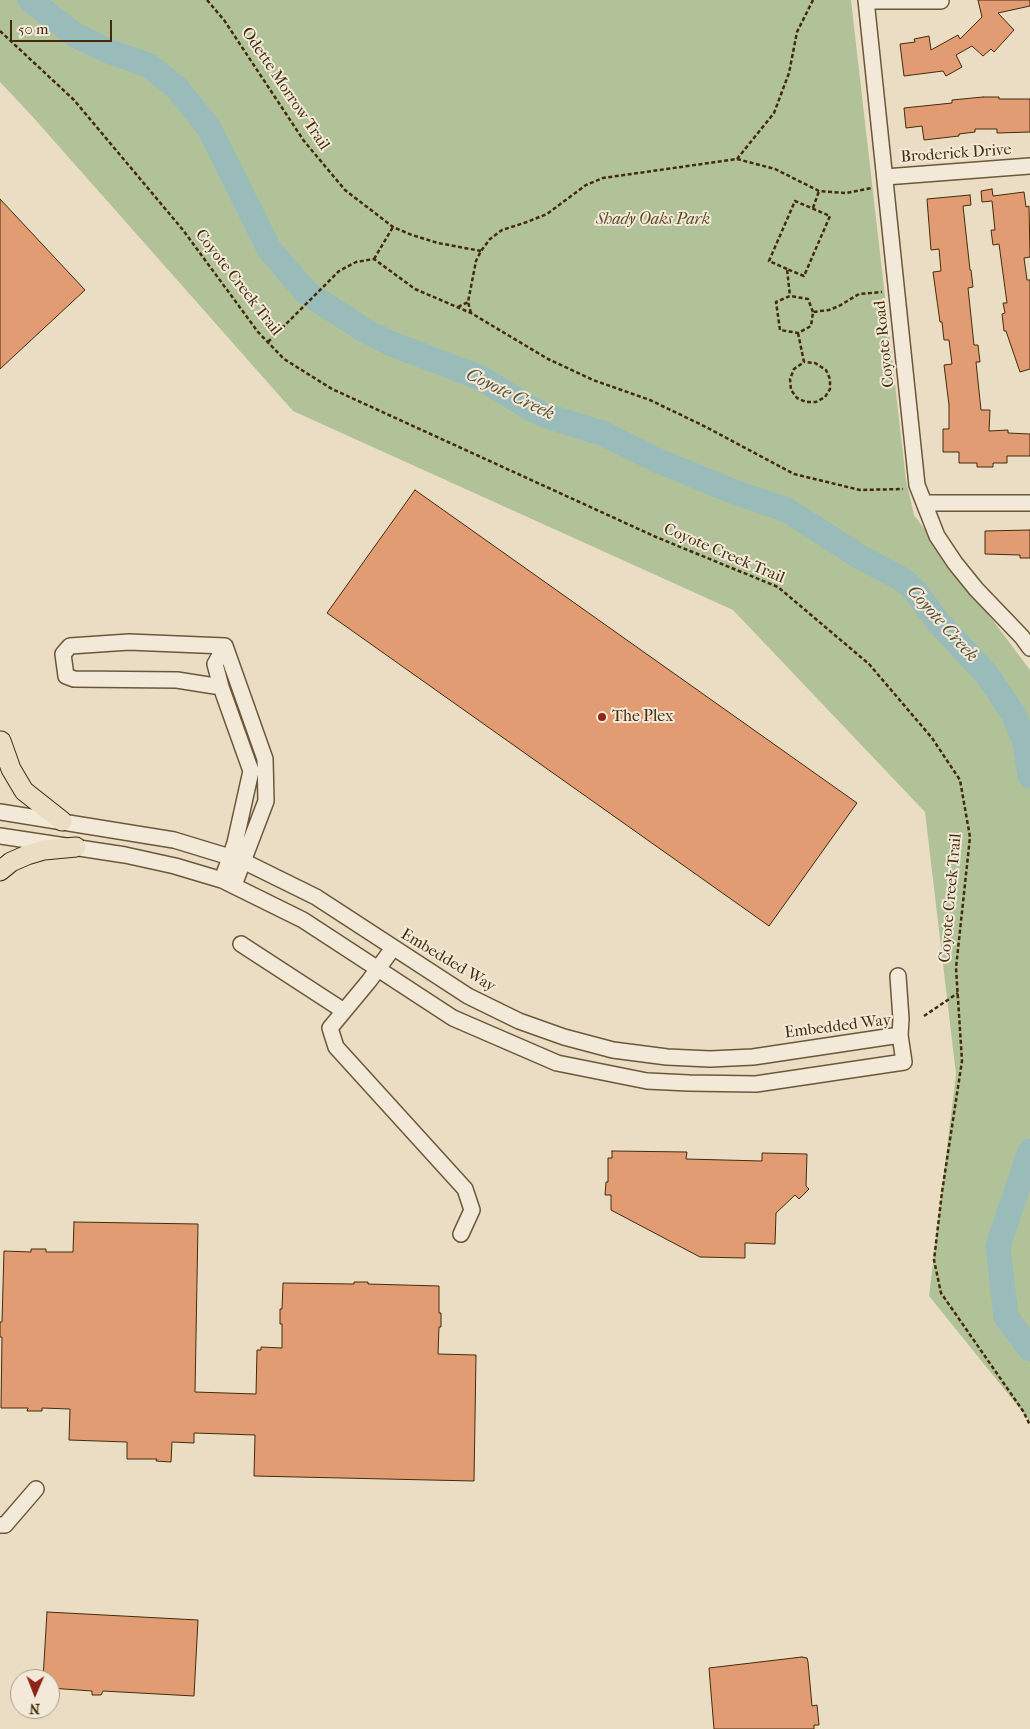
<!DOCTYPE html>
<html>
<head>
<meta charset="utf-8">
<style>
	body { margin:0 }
	#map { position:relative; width:1030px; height:1729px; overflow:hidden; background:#ebddc3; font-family:"IM FELL French Canon",serif }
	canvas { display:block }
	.north { position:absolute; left:10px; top:1669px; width:50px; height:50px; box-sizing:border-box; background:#f2e9d8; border:1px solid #ac9d86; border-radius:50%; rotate:181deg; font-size:14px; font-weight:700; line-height:20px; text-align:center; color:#422c0a }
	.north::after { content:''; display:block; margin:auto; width:18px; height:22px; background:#8f2418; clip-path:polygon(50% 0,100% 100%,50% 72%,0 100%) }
	.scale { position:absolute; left:10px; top:20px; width:102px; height:22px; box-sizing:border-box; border:2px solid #422c0a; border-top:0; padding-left:6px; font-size:15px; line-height:18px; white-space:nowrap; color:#422c0a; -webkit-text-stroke:4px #f2e9d8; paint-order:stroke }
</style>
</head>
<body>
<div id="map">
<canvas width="1030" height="1729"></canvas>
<div class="north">N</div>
<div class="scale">50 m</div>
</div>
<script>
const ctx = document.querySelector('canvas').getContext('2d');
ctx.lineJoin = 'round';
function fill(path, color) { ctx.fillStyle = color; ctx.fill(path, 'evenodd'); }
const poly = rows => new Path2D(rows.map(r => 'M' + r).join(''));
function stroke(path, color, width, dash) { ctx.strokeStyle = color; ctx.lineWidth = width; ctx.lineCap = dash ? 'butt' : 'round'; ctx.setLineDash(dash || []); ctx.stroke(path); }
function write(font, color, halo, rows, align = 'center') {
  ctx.font = font + ' "IM FELL French Canon",serif'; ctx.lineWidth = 4; ctx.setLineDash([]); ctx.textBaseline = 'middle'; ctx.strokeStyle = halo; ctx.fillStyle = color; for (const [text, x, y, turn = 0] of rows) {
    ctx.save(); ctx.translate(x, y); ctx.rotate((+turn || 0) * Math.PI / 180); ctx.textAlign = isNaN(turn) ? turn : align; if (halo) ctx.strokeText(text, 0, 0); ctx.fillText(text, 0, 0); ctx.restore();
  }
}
const green = poly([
	[0,0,851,0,906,480,914,515,1030,670,1030,1421,929,1296,956,1074,925,812,733,610,293,411,32,116,0,82]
]);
const river = poly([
	[30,0,75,35,108,51,148,65,177,88,209,128,269,249,306,292,310,295,369,333,392,344,481,378,530,408,547,416,604,434,659,461,729,490,787,510,860,557,898,577,908,584,916,592,939,623,987,675,1013,713,1025,742,1030,776],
	[1030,1151,998,1246,1006,1317,1030,1349]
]);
const building = poly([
	[978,0,1030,0,1030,6,998,13,1014,30,994,52,991,49,983,56,972,46,956,55,962,67,946,76,943,71,904,76,900,44,915,42,914,39,929,36,931,50,958,35,960,39,982,17,978,0],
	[983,97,999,97,999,99,1030,99,1030,132,997,133,997,129,975,129,975,132,959,134,959,136,924,140,922,126,906,128,904,108,952,103,952,100,983,97],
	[992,189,993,196,1024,192,1026,207,1029,206,1030,257,1024,258,1027,280,1030,280,1030,369,1020,372,1006,331,1004,331,1002,314,1005,313,1003,303,1007,303,999,244,993,245,991,230,995,230,992,201,982,202,981,191,992,189],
	[970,195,971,205,963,206,970,270,971,270,973,287,968,288,974,345,978,345,980,362,976,362,981,410,990,410,989,431,1008,430,1008,433,1030,434,1030,456,1007,456,1007,463,993,463,993,467,977,467,977,463,959,463,959,452,943,452,943,429,949,429,949,405,944,365,952,364,949,340,944,340,942,322,940,322,933,272,941,271,939,249,931,250,927,199,970,195],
	[0,199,85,290,0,369,0,199],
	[415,490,857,803,769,926,327,613,415,490],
	[1030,530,1030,558,1020,558,1020,555,985,554,985,531,1030,530],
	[612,1151,687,1152,686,1159,762,1161,762,1153,807,1154,806,1186,809,1189,799,1199,795,1195,776,1213,775,1244,745,1243,745,1258,700,1257,611,1210,611,1195,605,1195,606,1182,608,1182,608,1158,612,1158,612,1151],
	[74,1222,198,1224,195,1392,256,1394,257,1350,261,1350,261,1347,282,1348,282,1324,280,1324,280,1309,282,1309,283,1283,354,1284,354,1282,368,1282,368,1284,439,1286,439,1313,441,1313,441,1327,439,1327,438,1354,476,1355,474,1481,254,1476,255,1435,194,1433,194,1443,172,1442,171,1462,156,1461,157,1459,127,1459,127,1442,69,1440,70,1409,42,1408,42,1411,27,1411,28,1408,1,1408,2,1337,0,1337,0,1322,2,1322,4,1251,31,1252,31,1249,46,1249,46,1252,73,1252,74,1222],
	[47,1612,198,1620,194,1696,103,1691,101,1695,92,1695,92,1691,50,1688,50,1679,43,1679,47,1612],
	[802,1657,807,1658,808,1662,812,1706,817,1705,819,1725,814,1725,814,1729,714,1729,709,1668,802,1657]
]);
const path = poly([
	[207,0,224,20,304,141,345,190,393,227,412,235,438,243,481,251],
	[0,31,74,100,183,230,258,332,284,359,332,389,656,537,778,587,869,664,932,738,960,780,970,837,956,968,962,1061,942,1192,934,1260,941,1293,1023,1411,1030,1425],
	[737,159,774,113,789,73,797,32,813,0],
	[813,208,819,191],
	[374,259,393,227],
	[787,269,769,261,795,201,830,216,804,276,787,269,790,296],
	[458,307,468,302],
	[813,312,808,299,790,296,776,302,780,330,798,333,811,326,813,312,829,310,839,306,859,294,882,292],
	[471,313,468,302,476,261,481,251,490,239,502,230,527,222,547,214,586,185,603,178,737,159,775,169,819,191,846,193,872,188],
	[798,333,804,362,794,369,790,379,791,390,797,398,806,402,816,402,825,397,830,389,830,379,826,370,815,363,804,362],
	[268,342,339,271,356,262,374,259,415,289,471,313,548,359,593,380,650,400,706,427,794,474,860,490,903,489],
	[924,1016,958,993]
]);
const minor = poly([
	[866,0,917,485,937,536,955,563,976,589,1022,637,1030,648],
	[866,1,941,1],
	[885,177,1030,166],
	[924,503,1030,503],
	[225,646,265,759,266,801,234,885],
	[221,687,177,680,74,679,66,676,63,654,70,646,129,642,225,646],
	[0,812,174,840,243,861,316,897,468,996,519,1021,564,1037,613,1050,667,1057,710,1059,753,1057,900,1035],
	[0,836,125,855,175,866,222,880,303,920,453,1018,557,1063,647,1081,689,1083,756,1084,904,1062,900,1035,901,1019,898,976],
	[222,880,235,843,251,771,221,687,215,664,225,646],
	[241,944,344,1011],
	[393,948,369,981,330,1028,336,1047,465,1189,472,1210,461,1234],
	[0,1525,5,1525,36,1489]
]);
const major = poly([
	[1,741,11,769,24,791,62,821],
	[0,871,11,862,27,855,44,850,76,847]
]);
const markers = [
	[602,717,5,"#8f2418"]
];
const streetNames = [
	["Odette Morrow Trail",285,89,56],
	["Broderick Drive",956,154,-4],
	["Coyote Creek Trail",238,283,52],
	["Coyote Road",885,344,-96],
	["Coyote Creek Trail",724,554,23],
	["Coyote Creek Trail",951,898,-85],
	["Embedded Way",448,961,31],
	["Embedded Way",838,1027,-7]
];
const parkNames = [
	["Shady Oaks Park",653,220]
];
const poiNames = [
	["The Plex",612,717]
];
const waterNames = [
	["Coyote Creek",510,395,26],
	["Coyote Creek",942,624,48]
];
fill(green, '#b2c298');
stroke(river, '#99bbb9', 25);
fill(building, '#e29c74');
stroke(building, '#422c0a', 1);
stroke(minor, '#6c5838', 18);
stroke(major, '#422c0a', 21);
stroke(path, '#422c0a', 2.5, [4, 2.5]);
stroke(minor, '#f2e9d8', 15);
stroke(major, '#ebddc3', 19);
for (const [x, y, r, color] of markers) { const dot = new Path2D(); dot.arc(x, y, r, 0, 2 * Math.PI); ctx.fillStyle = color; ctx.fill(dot); stroke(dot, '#f2e9d8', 2); }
write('16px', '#422c0a', '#f2e9d8', streetNames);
write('italic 16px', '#584a26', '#f2e9d8', parkNames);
write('16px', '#422c0a', '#f2e9d8', poiNames, 'left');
write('italic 18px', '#585036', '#f2e9d8', waterNames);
</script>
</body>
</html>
